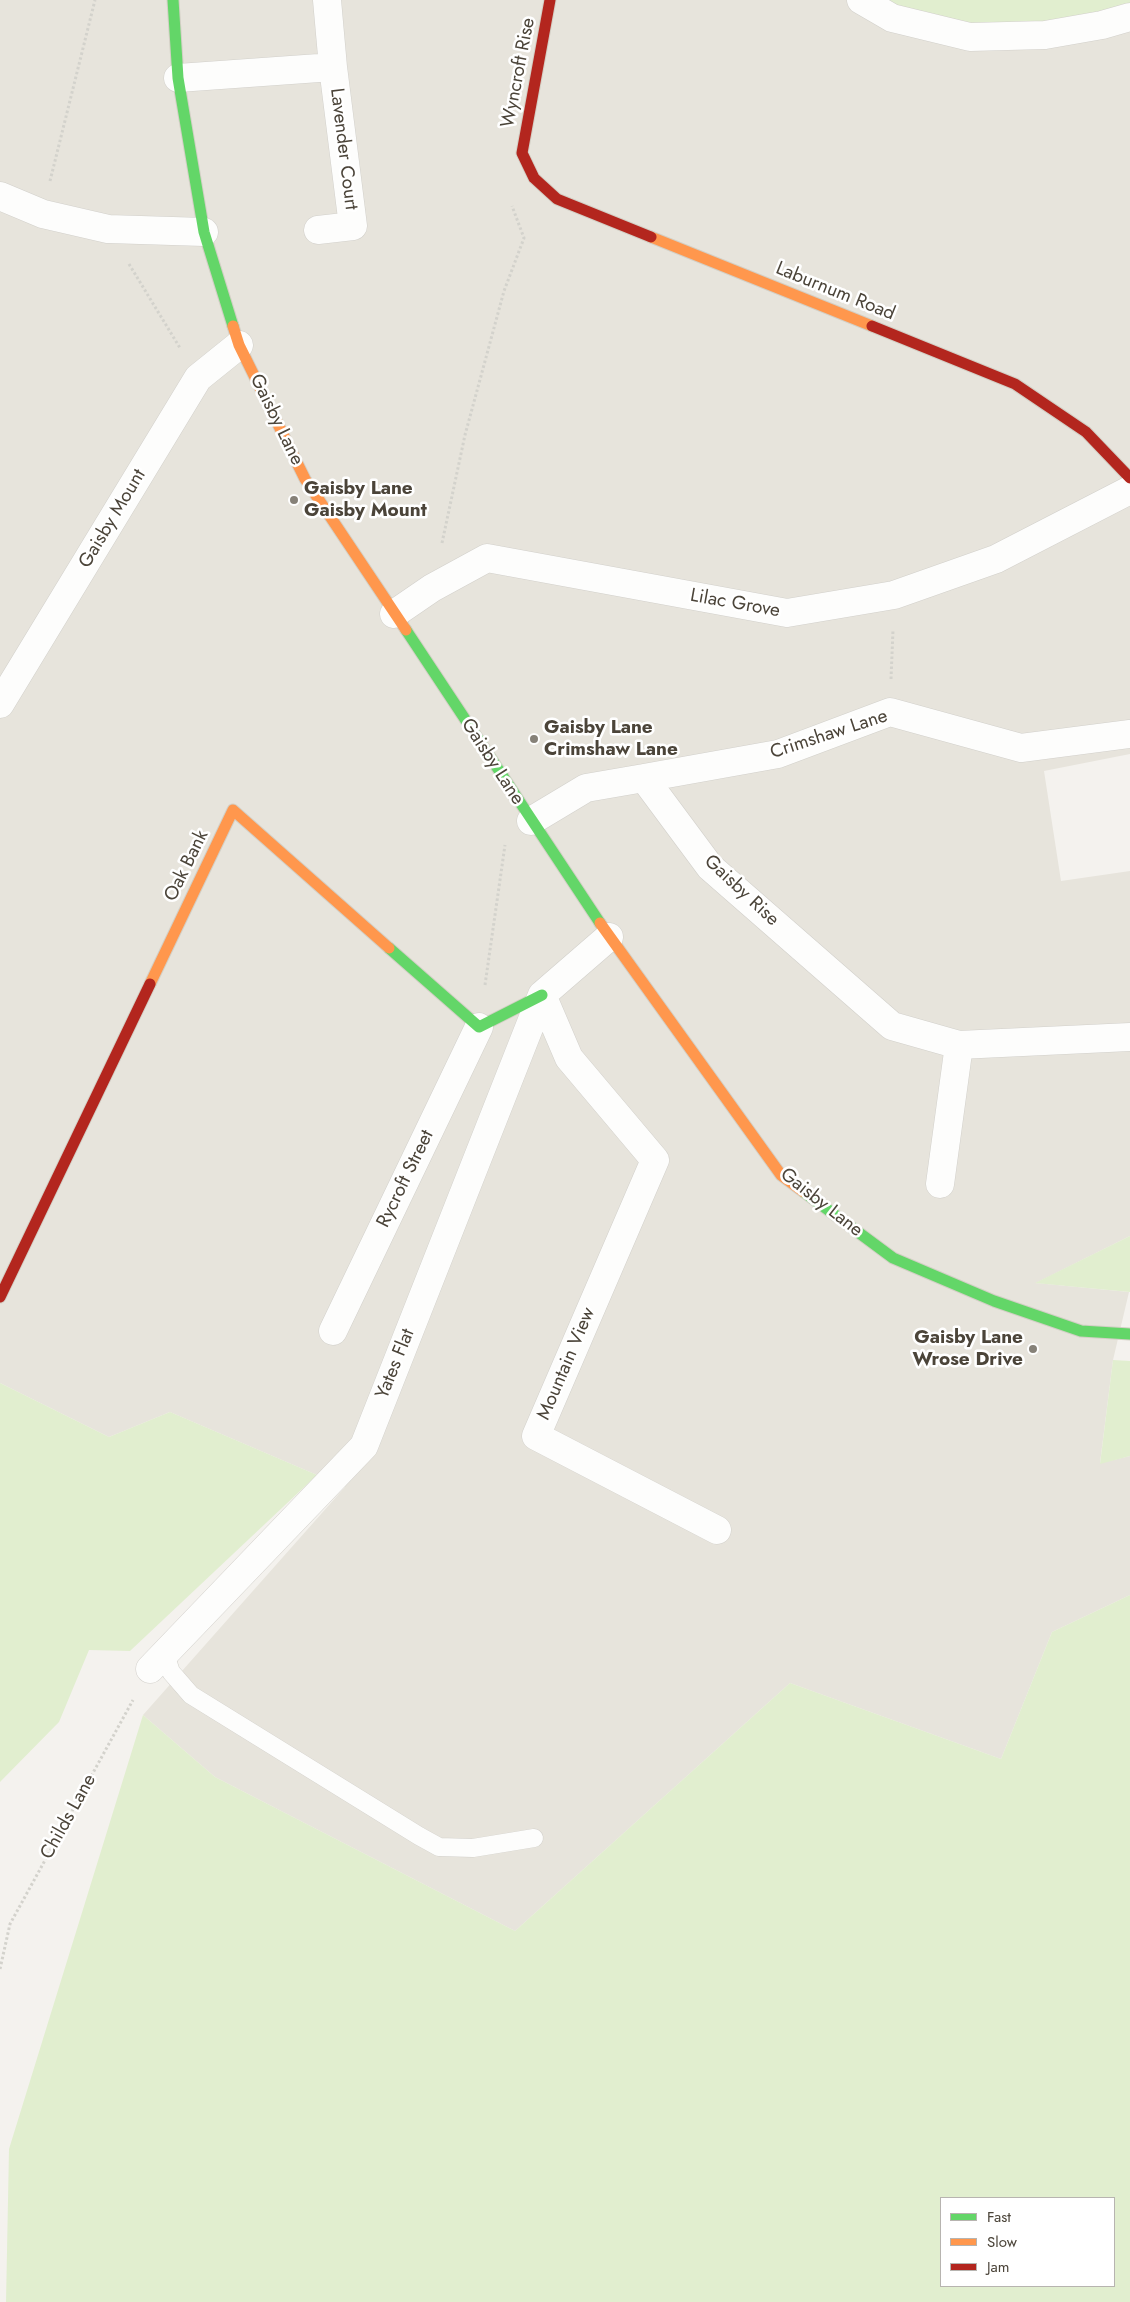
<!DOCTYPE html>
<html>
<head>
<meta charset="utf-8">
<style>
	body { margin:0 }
	#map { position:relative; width:1130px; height:2302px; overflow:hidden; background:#f4f2ee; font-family:Jost,sans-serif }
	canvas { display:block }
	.legend { position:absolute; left:940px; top:2197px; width:175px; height:90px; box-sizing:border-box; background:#fff; border:1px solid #b7b4b0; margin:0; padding:6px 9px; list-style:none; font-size:15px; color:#4b4439 }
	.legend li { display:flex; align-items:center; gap:10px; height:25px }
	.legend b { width:25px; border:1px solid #b7b4b0 }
</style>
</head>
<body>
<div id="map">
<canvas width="1130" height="2302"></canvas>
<ul class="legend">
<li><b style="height:6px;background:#63d668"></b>Fast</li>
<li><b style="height:6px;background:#ff974d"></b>Slow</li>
<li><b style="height:6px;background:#b3261e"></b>Jam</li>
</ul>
</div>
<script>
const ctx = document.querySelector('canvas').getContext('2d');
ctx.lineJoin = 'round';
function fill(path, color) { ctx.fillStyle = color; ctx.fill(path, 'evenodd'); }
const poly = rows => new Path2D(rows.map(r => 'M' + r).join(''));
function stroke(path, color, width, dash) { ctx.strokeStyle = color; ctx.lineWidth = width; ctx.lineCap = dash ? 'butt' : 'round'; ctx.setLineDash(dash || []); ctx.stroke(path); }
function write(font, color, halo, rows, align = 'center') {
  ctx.font = font + ' Jost,sans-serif'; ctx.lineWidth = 5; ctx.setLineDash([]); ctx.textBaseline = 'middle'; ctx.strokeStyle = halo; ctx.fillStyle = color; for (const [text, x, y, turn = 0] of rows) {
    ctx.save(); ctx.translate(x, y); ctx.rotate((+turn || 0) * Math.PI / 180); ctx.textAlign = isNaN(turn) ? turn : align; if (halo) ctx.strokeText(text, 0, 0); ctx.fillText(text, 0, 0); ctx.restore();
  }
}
const residential = poly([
	[0,0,1130,0,1130,754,1044,771,1061,881,1130,871,1130,1236,1036,1283,1129,1292,1113,1360,1100,1463,1130,1456,1130,1595,1052,1632,1001,1759,790,1683,515,1931,215,1777,143,1715,345,1487,170,1412,109,1437,0,1383]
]);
const green = poly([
	[861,0,1130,0,1130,17,970,37],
	[1130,1236,1130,1292,1035,1283],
	[1113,1360,1130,1361,1130,1456,1100,1464],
	[0,1383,109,1437,170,1412,317,1475,130,1651,89,1650,59,1722,0,1782],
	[1130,1595,1130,2302,6,2302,9,2149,143,1715,215,1777,515,1931,790,1683,1001,1759,1052,1632],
	[941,2198,1114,2198,1114,2286,941,2286]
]);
const path = poly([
	[50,181,95,0],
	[129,264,180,348],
	[442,543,465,435,504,291,524,238,512,206],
	[891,679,893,630],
	[485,985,505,845],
	[0,1969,10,1924,133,1700]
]);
const lane = poly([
	[165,1654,171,1672,191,1695,419,1836,439,1847,473,1848,534,1838]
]);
const street = poly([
	[327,0,333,67],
	[861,0,892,18,970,37,1045,35,1102,25,1130,17],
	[178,78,333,67,353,226,318,230],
	[0,196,43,214,108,229,204,232],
	[394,614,432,588,487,558,787,613,894,595,996,559,1130,490],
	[0,704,198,378,239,345],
	[644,778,778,754,890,712,1021,748,1130,734],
	[531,821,586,788,644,778,710,867,892,1026,959,1045,940,1184],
	[609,937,542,995,569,1058,655,1160,536,1436,717,1530],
	[959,1045,1130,1037],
	[333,1331,479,1027],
	[150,1669,364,1446,542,995]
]);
const fast = poly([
	[173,0,178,78,204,232,233,326],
	[406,630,600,923],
	[389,948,479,1027,542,995],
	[804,1192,893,1258,994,1301,1081,1331,1130,1334]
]);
const slow = poly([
	[651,237,872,326],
	[233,326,239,345,305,479,406,630],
	[600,923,781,1175,804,1192],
	[150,984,233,810,389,948]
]);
const jam = poly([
	[550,0,522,153,534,178,557,199,651,237],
	[872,326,1015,384,1086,432,1130,478],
	[0,1297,150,984]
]);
const markers = [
	[294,500,5,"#868178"],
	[534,739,5,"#868178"],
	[1033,1349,5,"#868178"]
];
const streetNames = [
	["Wyncroft Rise",519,73,-79],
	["Lavender Court",343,149,83],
	["Laburnum Road",835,292,22],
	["Gaisby Lane",276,420,64],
	["Gaisby Mount",113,519,-59],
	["Lilac Grove",735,604,10],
	["Crimshaw Lane",829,735,-18],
	["Gaisby Lane",492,762,57],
	["Oak Bank",187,866,-64],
	["Gaisby Rise",741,891,43],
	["Rycroft Street",406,1179,-64],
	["Gaisby Lane",821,1203,38],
	["Yates Flat",396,1364,-68],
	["Mountain View",567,1364,-67],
	["Childs Lane",69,1817,-61]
];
const poiNames = [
	["Gaisby Lane",304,489],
	["Gaisby Mount",304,511],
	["Gaisby Lane",544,728],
	["Crimshaw Lane",544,750],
	["Gaisby Lane",1023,1338,"right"],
	["Wrose Drive",1023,1360,"right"]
];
fill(residential, '#e7e4dc');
fill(green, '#e1eecf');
stroke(lane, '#d2d0cb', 19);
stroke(street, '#d2d0cb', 29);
stroke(fast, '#d3cfc5', 13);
stroke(slow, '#d3cfc5', 13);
stroke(jam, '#d3cfc5', 13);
stroke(path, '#d3d2cc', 3, [2.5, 2.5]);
stroke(lane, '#fdfdfc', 18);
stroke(street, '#fdfdfc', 28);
stroke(fast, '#63d668', 11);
stroke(slow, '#ff974d', 11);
stroke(jam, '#b3261e', 11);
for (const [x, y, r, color] of markers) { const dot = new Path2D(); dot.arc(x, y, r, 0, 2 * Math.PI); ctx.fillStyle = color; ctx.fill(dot); stroke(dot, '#fff', 2); }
write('19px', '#4b4439', '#fff', streetNames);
write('bold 19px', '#4b4439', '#fff', poiNames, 'left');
</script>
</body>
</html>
